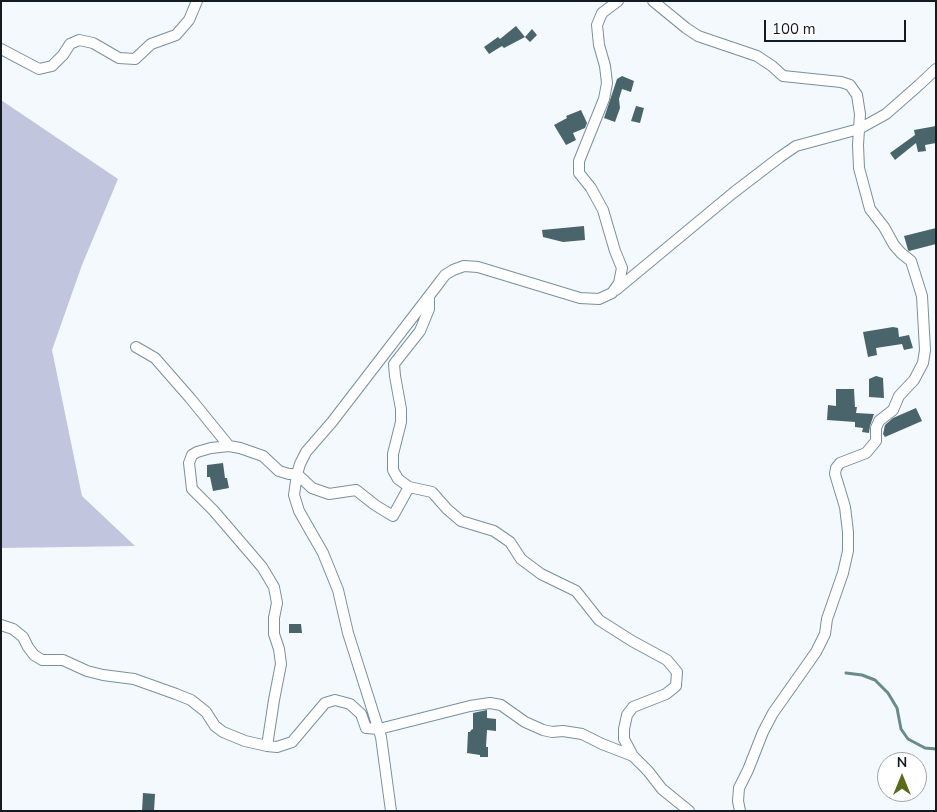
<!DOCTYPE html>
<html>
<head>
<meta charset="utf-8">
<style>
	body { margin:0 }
	#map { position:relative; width:937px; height:812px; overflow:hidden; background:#f4f9fd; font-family:"Nunito Sans",sans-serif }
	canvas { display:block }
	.frame { position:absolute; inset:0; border:2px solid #121b21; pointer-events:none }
	.north { position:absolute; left:877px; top:752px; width:50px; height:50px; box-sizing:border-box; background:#fff; border:1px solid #a0a4a6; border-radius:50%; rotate:0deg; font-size:14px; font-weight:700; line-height:20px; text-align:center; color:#121b21 }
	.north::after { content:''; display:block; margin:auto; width:18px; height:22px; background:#586b19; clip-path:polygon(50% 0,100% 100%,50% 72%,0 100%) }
	.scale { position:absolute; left:764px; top:20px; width:142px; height:22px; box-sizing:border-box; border:2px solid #121b21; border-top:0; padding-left:6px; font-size:15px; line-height:18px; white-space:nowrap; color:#121b21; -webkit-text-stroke:4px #fff; paint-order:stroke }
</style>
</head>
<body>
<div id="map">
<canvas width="937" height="812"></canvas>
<div class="frame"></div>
<div class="north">N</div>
<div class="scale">100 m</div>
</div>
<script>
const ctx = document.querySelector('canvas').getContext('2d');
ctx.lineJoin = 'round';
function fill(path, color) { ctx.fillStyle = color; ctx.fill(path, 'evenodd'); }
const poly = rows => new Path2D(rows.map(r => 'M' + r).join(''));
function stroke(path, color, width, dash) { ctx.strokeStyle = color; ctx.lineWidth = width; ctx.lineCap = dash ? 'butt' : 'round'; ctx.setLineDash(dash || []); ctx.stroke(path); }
const green = poly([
	[1,100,118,179,82,265,52,350,82,496,135,546,1,548]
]);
const stream = poly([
	[846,673,862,675,875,680,888,693,897,708,901,729,908,739,925,748,936,749]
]);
const building = poly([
	[516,26,525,37,504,48,502,46,489,54,484,47,498,37,500,39],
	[532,29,537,35,530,42,525,37],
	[622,76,634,81,631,92,622,89,619,99,620,108,615,122,604,118,617,79],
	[636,106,644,108,640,123,631,121],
	[581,110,587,123,585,128,573,133,576,140,566,145,554,125,567,118,566,116],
	[936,126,936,143,925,145,926,151,918,152,916,143,895,160,890,153,915,135,914,130],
	[584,226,585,240,563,242,543,237,542,230],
	[936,228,936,244,909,251,908,250,904,236],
	[893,327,898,328,899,337,909,335,913,348,904,350,902,344,876,348,877,355,868,357,863,332],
	[876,376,883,378,884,398,869,397,869,379],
	[836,389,854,389,855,407,857,407,856,413,874,414,870,426,869,433,862,432,863,428,855,427,855,422,827,420,828,405,836,406],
	[916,408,922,421,885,437,883,434,885,425,893,418],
	[223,463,225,478,227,478,229,488,213,491,210,477,207,477,207,465],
	[289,624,301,624,302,633,289,633],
	[487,710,487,718,496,719,496,731,487,730,486,747,488,747,488,757,480,757,480,755,467,753,468,732,470,732,471,730,473,729,473,713],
	[143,793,155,794,154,811,142,811]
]);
const minor = poly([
	[653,1,686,28,698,36,757,56,772,66,783,76,841,82,850,85,857,95,860,114,858,145,859,168,870,209,884,227,894,245,901,253,911,261,922,296,925,350,923,363,914,380,899,396,893,410,879,421,876,428,876,441,866,453,840,463,836,468,835,474,845,507,848,532,848,551,843,573,827,619,825,634,816,652,773,713,763,732,748,770,739,788,738,801,740,811],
	[1,49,39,69,52,66,63,55,70,44,79,40,93,43,119,58,135,59,151,44,176,35,189,20,197,1],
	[616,290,733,193,780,157,796,146,859,129,886,114,919,85,936,69],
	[429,296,429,309,420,331,394,364,395,376,401,409,401,422,393,454,393,470,398,479,409,487,432,492,447,509,461,521,494,531,510,542,521,559,541,574,576,591,599,620,632,641,667,660,677,672,676,686,666,694,633,707,627,715,624,729,624,739,633,756,648,771,662,789,689,811],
	[136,347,155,358,190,398,229,446],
	[1,625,13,629,23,637,28,647,34,655,42,660,63,660,87,671,103,675,134,679,176,694,191,700,206,712,215,726,223,732,245,741,267,746,277,747,292,742,325,703,335,700,350,704,361,714,366,728,379,729,470,706,490,703,501,705,525,722,543,730,552,732,563,731,582,734,602,744,633,756],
	[267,746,274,700,281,664,279,649,274,634,274,618,277,603,274,587,262,567,214,511,192,489,189,463,192,455,197,452,211,448,229,446,240,448,263,456,279,471,289,474,297,474,312,488,329,494,356,490,375,505,393,516,409,487],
	[391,811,381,737,348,633,338,590,323,553,299,511,294,495,297,474,300,464,306,452,332,422,439,283,445,275,453,270,464,266,478,267,580,298,599,299,612,293,619,283,622,268,615,251,603,210,591,188,579,173,579,161,604,99,607,83,605,66,599,45,597,25,602,13,618,1]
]);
fill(green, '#c2c5de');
stroke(stream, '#698c8b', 3);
fill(building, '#49656b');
stroke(minor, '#78909e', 12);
stroke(minor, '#fff', 10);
</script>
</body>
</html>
